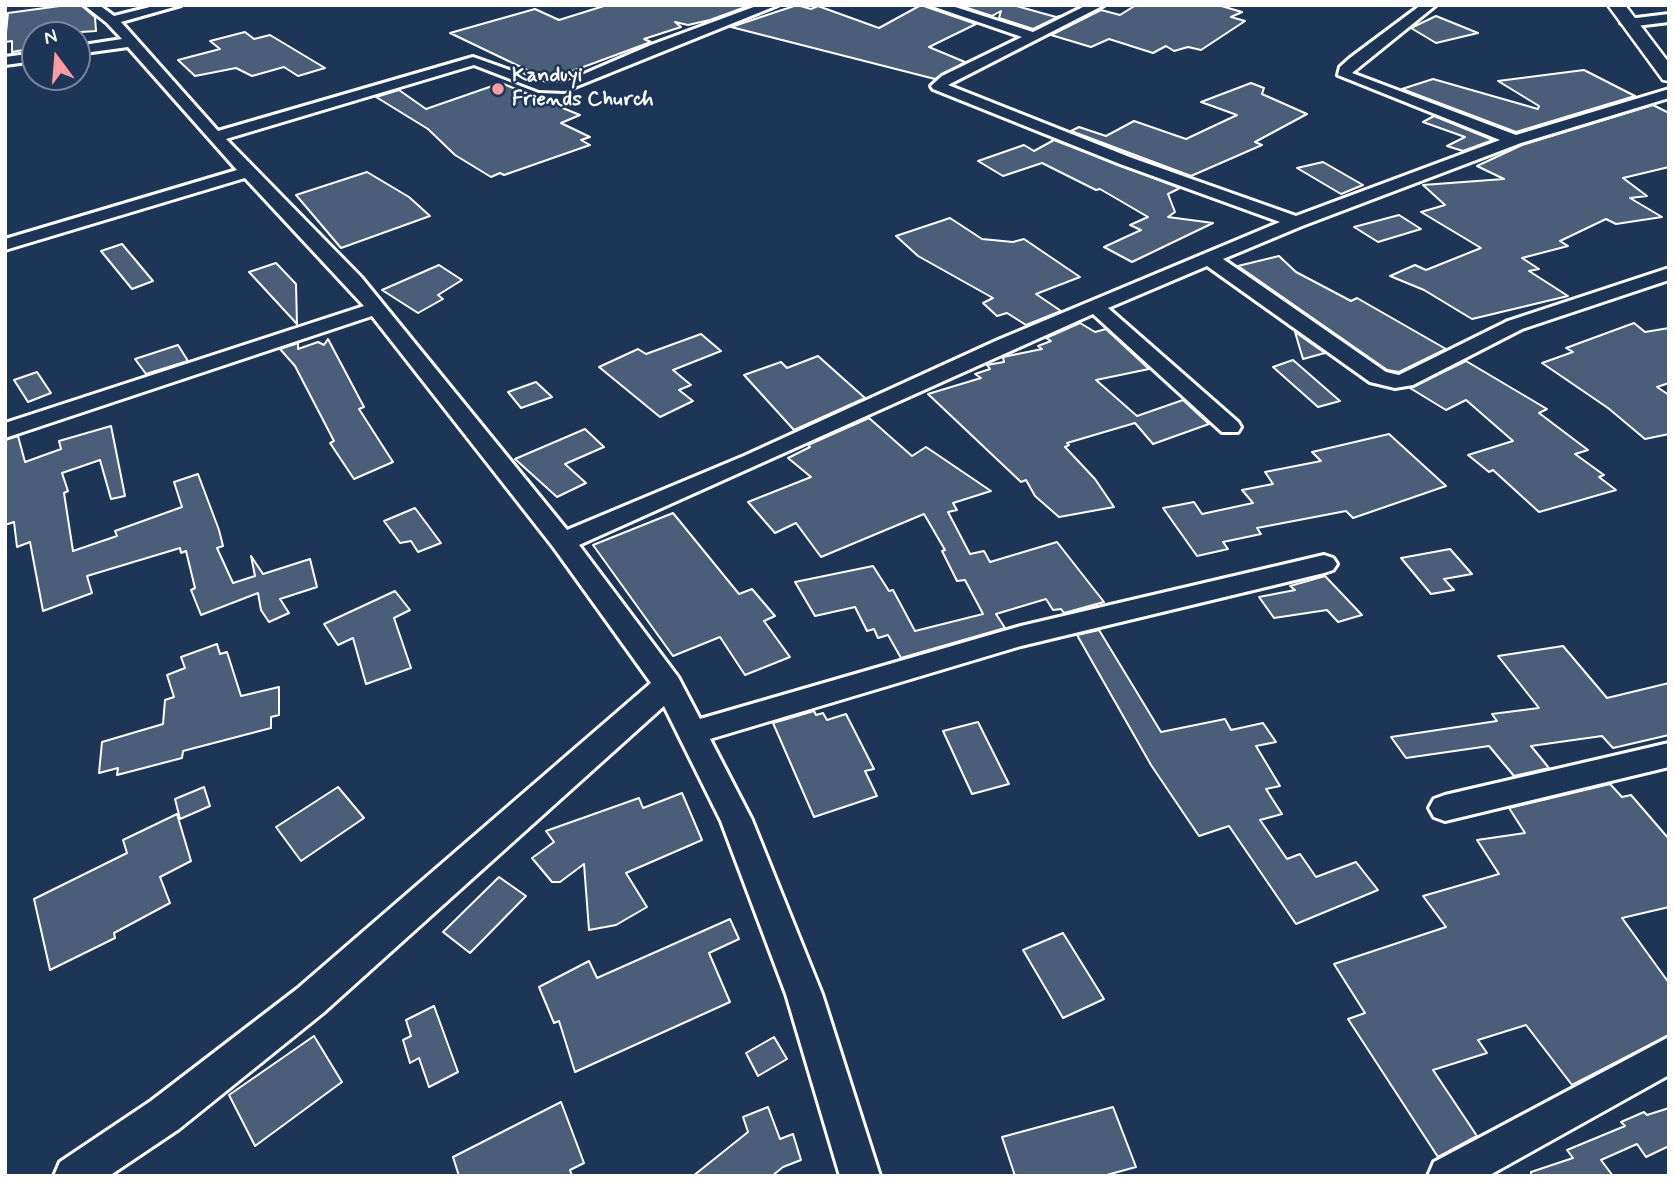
<!DOCTYPE html>
<html>
<head>
<meta charset="utf-8">
<style>
	body { margin:0 }
	#map { position:relative; width:1674px; height:1181px; overflow:hidden; background:#1d3557; font-family:Mynerve,sans-serif }
	canvas { display:block }
	.frame { position:absolute; inset:0; border:7px solid #fff; pointer-events:none }
	.north { position:absolute; left:21px; top:21px; width:70px; height:70px; box-sizing:border-box; background:#1d3557; border:2px solid #77869a; border-radius:50%; rotate:344deg; font-size:19px; font-weight:700; line-height:28px; text-align:center; color:#fff }
	.north::after { content:''; display:block; margin:auto; width:24px; height:32px; background:#ff9aa2; clip-path:polygon(50% 0,100% 100%,50% 72%,0 100%) }
</style>
</head>
<body>
<div id="map">
<canvas width="1674" height="1181"></canvas>
<div class="frame"></div>
<div class="north">N</div>
</div>
<script>
const ctx = document.querySelector('canvas').getContext('2d');
ctx.lineJoin = 'round';
function fill(path, color) { ctx.fillStyle = color; ctx.fill(path, 'evenodd'); }
const poly = rows => new Path2D(rows.map(r => 'M' + r).join(''));
function stroke(path, color, width, dash) { ctx.strokeStyle = color; ctx.lineWidth = width; ctx.lineCap = dash ? 'butt' : 'round'; ctx.setLineDash(dash || []); ctx.stroke(path); }
function write(font, color, halo, rows, align = 'center') {
  ctx.font = font + ' Mynerve,sans-serif'; ctx.lineWidth = 5; ctx.setLineDash([]); ctx.textBaseline = 'middle'; ctx.strokeStyle = halo; ctx.fillStyle = color; for (const [text, x, y, turn = 0] of rows) {
    ctx.save(); ctx.translate(x, y); ctx.rotate((+turn || 0) * Math.PI / 180); ctx.textAlign = isNaN(turn) ? turn : align; if (halo) ctx.strokeText(text, 0, 0); ctx.fillText(text, 0, 0); ctx.restore();
  }
}
const building = poly([
	[67,5,81,5,95,17,96,31,35,35,35,48,12,52,12,41,5,42,8,13,67,5],
	[607,5,751,5,710,20,688,25,675,22,681,27,644,39,651,42,548,80,450,33,535,9,559,20,607,5],
	[797,5,811,9,818,6,879,28,921,5,976,24,929,47,965,62,935,79,731,27,797,5],
	[958,5,1013,5,1056,17,1060,16,1033,29,999,18,1001,11,992,16,958,5],
	[1136,5,1218,5,1242,12,1231,17,1245,21,1201,50,1188,47,1174,51,1166,46,1153,53,1109,39,1091,47,1051,35,1101,10,1120,15,1136,5],
	[1436,16,1478,33,1436,43,1411,28,1436,16],
	[245,32,254,39,270,35,325,68,298,76,284,67,252,76,236,68,195,76,178,60,220,49,210,41,245,32],
	[1584,70,1635,96,1516,132,1402,89,1433,79,1538,109,1539,106,1498,81,1584,70],
	[501,83,580,115,561,123,590,137,581,140,590,145,504,175,500,173,491,177,455,155,428,129,376,97,399,90,426,109,501,83],
	[1251,83,1264,88,1262,94,1307,114,1255,142,1262,145,1191,176,1071,131,1079,127,1106,136,1134,121,1186,139,1237,115,1201,102,1251,83],
	[1653,105,1669,113,1669,167,1623,178,1647,196,1630,198,1662,217,1616,224,1606,219,1560,241,1568,246,1522,258,1539,269,1529,271,1568,296,1472,319,1424,290,1390,276,1415,265,1426,270,1481,248,1421,212,1445,205,1423,185,1504,179,1477,166,1522,145,1653,105],
	[1434,116,1493,140,1463,151,1447,146,1465,137,1423,122,1434,116],
	[1054,140,1180,188,1168,194,1175,212,1168,217,1213,223,1132,262,1104,247,1141,230,1130,225,1148,217,1100,189,1096,190,1042,163,1003,176,978,161,1024,145,1034,151,1054,140],
	[1323,162,1363,185,1341,194,1297,168,1323,162],
	[367,172,409,197,430,216,341,248,296,195,367,172],
	[1399,215,1421,229,1378,242,1354,227,1399,215],
	[950,218,982,239,1013,242,1024,239,1080,277,1036,294,1061,311,1026,325,1007,313,997,316,983,303,993,298,918,256,896,236,950,218],
	[122,244,153,281,132,289,101,251,122,244],
	[1279,256,1296,272,1351,301,1357,298,1446,349,1399,372,1387,370,1238,266,1279,256],
	[276,263,296,284,297,324,249,272,276,263],
	[439,265,462,280,438,295,443,299,418,313,382,290,439,265],
	[1080,323,1095,332,1106,329,1149,369,1096,380,1137,416,1183,400,1209,424,1153,444,1135,423,1067,443,1069,445,1065,447,1095,479,1114,507,1059,517,1035,496,1026,480,1021,482,928,394,981,378,975,374,990,369,987,365,1004,362,1003,357,1042,349,1038,346,1051,341,1046,338,1080,323],
	[1634,323,1645,332,1669,328,1669,383,1657,387,1669,395,1669,434,1645,439,1608,408,1542,363,1573,352,1566,348,1634,323],
	[1295,332,1325,353,1303,359,1295,332],
	[701,334,721,351,673,370,691,385,679,390,693,401,660,417,599,367,638,349,646,354,701,334],
	[328,339,364,407,359,409,393,462,354,479,330,443,334,441,295,366,280,349,298,343,298,349,318,342,324,345,328,339],
	[178,345,188,361,146,374,135,359,178,345],
	[818,356,865,398,794,430,744,375,781,362,787,368,818,356],
	[1293,360,1340,401,1318,407,1273,367,1293,360],
	[1466,361,1547,409,1539,413,1588,450,1575,454,1604,475,1599,477,1616,490,1539,512,1493,470,1489,472,1468,455,1513,441,1466,400,1446,410,1410,388,1466,361],
	[37,372,51,393,28,402,14,380,37,372],
	[536,382,552,397,521,408,508,392,536,382],
	[869,418,912,456,926,447,991,491,953,503,957,510,948,512,970,554,984,551,990,562,1057,542,1104,602,1064,613,1061,609,1053,610,1046,599,996,614,1005,628,901,658,888,635,878,638,874,629,867,631,855,607,815,616,795,582,873,566,889,591,893,590,915,631,983,614,965,580,957,581,942,551,945,550,924,514,821,557,796,523,775,533,748,502,811,477,788,458,810,447,808,445,869,418],
	[111,426,125,496,111,499,100,460,62,473,68,491,64,493,73,551,117,536,115,531,182,507,174,482,198,474,219,530,223,546,217,548,233,583,255,576,251,556,263,574,310,559,317,587,280,599,289,613,269,622,261,610,258,593,201,615,191,590,195,588,186,551,181,553,180,548,87,576,92,593,43,611,30,542,17,547,14,522,5,525,5,440,18,436,25,462,61,449,59,441,111,426],
	[585,429,604,447,565,464,586,483,557,497,515,459,585,429],
	[1389,434,1446,486,1353,518,1346,511,1257,528,1261,534,1223,542,1228,549,1197,556,1163,508,1194,502,1202,514,1253,503,1242,490,1273,484,1265,472,1321,461,1312,452,1389,434],
	[415,508,441,543,418,552,411,541,400,543,384,521,415,508],
	[673,513,739,594,752,589,775,616,764,621,790,657,745,675,720,637,673,656,593,545,673,513],
	[1450,549,1472,574,1444,579,1454,590,1431,594,1401,558,1450,549],
	[1325,576,1362,615,1338,622,1327,610,1274,618,1259,597,1295,590,1290,586,1325,576],
	[395,591,410,610,394,618,411,668,366,684,353,638,338,645,324,624,395,591],
	[1099,630,1161,732,1225,719,1231,730,1263,723,1276,742,1256,746,1280,786,1266,789,1282,814,1260,820,1287,859,1300,854,1316,877,1356,862,1378,890,1296,924,1229,826,1199,836,1151,765,1077,635,1099,630],
	[217,644,220,654,227,652,241,696,279,687,279,715,271,717,271,728,183,751,182,758,117,775,118,768,99,773,102,742,163,724,165,700,174,697,167,675,185,668,181,657,217,644],
	[1563,646,1607,698,1669,683,1669,735,1613,748,1602,736,1531,746,1549,768,1514,776,1489,746,1406,758,1391,737,1497,721,1492,714,1539,708,1498,656,1563,646],
	[814,711,816,715,823,713,827,720,846,714,874,769,865,771,877,796,814,817,773,723,814,711],
	[978,722,1009,784,972,794,943,731,978,722],
	[1610,784,1622,797,1631,795,1669,839,1669,907,1622,918,1669,983,1669,1035,1572,1085,1526,1025,1478,1040,1487,1053,1433,1070,1477,1136,1438,1157,1348,1019,1365,1013,1334,964,1446,927,1423,896,1499,874,1477,840,1525,833,1509,808,1610,784],
	[204,787,210,806,180,819,175,799,204,787],
	[338,787,364,818,301,861,276,827,338,787],
	[682,793,702,840,626,873,647,907,616,925,589,930,584,864,560,882,552,882,532,858,554,842,546,831,639,798,643,808,682,793],
	[177,814,191,861,160,877,170,903,114,933,115,938,50,970,34,899,127,853,123,840,177,814],
	[499,877,526,896,470,953,443,932,499,877],
	[730,919,739,939,709,953,730,1002,575,1072,559,1021,554,1023,539,987,589,961,597,978,730,919],
	[1063,933,1104,999,1063,1018,1023,950,1063,933],
	[434,1006,458,1072,429,1087,419,1058,410,1063,403,1040,411,1036,406,1020,434,1006],
	[314,1036,342,1082,255,1146,229,1095,314,1036],
	[774,1037,787,1059,758,1076,746,1053,774,1037],
	[561,1102,584,1163,570,1170,572,1176,459,1176,453,1157,561,1102],
	[768,1107,780,1139,793,1134,801,1160,783,1167,772,1176,693,1176,748,1132,743,1117,768,1107],
	[1113,1107,1136,1167,1103,1176,1015,1176,1002,1137,1113,1107],
	[1669,1108,1669,1146,1646,1157,1637,1144,1601,1160,1613,1176,1531,1176,1531,1172,1573,1158,1567,1150,1625,1126,1621,1122,1644,1112,1647,1115,1669,1108]
]);
const minor = poly([
	[84,5,99,5,114,16,158,5,181,5,121,22,218,131,473,57,546,83,563,83,651,45,759,5,778,5,565,91,539,90,474,65,226,139,361,277,567,530,744,456,998,340,1280,222,1120,164,933,89,931,86,942,76,1022,37,929,5,949,5,1033,32,1087,5,1104,5,948,85,1132,158,1296,216,1500,140,1338,75,1340,67,1350,58,1421,5,1436,5,1352,73,1516,135,1669,89,1669,98,1521,143,1302,226,1223,259,1386,372,1399,375,1508,321,1669,268,1669,280,1522,329,1413,385,1395,388,1370,382,1207,266,1108,308,1238,422,1241,427,1238,432,1222,432,1093,314,579,545,678,677,700,719,1021,626,1324,555,1333,558,1337,564,1333,570,1324,573,1021,646,710,739,752,820,822,994,880,1176,840,1176,786,994,721,821,664,706,323,1013,179,1129,109,1176,54,1176,60,1162,151,1101,297,989,651,683,554,548,372,316,5,438,5,423,364,306,245,178,5,250,5,239,237,170,128,47,77,54,77,46,122,39,107,23,84,5],
	[1669,14,1669,22,1628,27,1621,23,1628,19,1669,14],
	[35,53,35,61,5,65,5,57,35,53],
	[1669,743,1669,767,1445,821,1434,817,1429,808,1434,799,1445,795,1669,743],
	[1669,1037,1669,1075,1488,1176,1428,1176,1434,1162,1669,1037]
]);
const tertiary = poly([
	[1608,5,1625,5,1669,63,1669,81,1663,80,1608,5]
]);
const markers = [
	[498,89,7,"#ff9aa2"]
];
const farPoinames = [
	["Kanduyi",512,77],
	["Friends Church",512,101]
];
fill(building, '#4a5d79');
stroke(building, '#fff', 2);
stroke(minor, '#fff', 6);
stroke(tertiary, '#fff', 5);
fill(minor, '#1d3557');
fill(tertiary, '#1d3557');
for (const [x, y, r, color] of markers) { const dot = new Path2D(); dot.arc(x, y, r, 0, 2 * Math.PI); ctx.fillStyle = color; ctx.fill(dot); stroke(dot, '#1d3557', 2.5); }
write('bold 21px', '#fff', '#1d3557', farPoinames, 'left');
</script>
</body>
</html>
